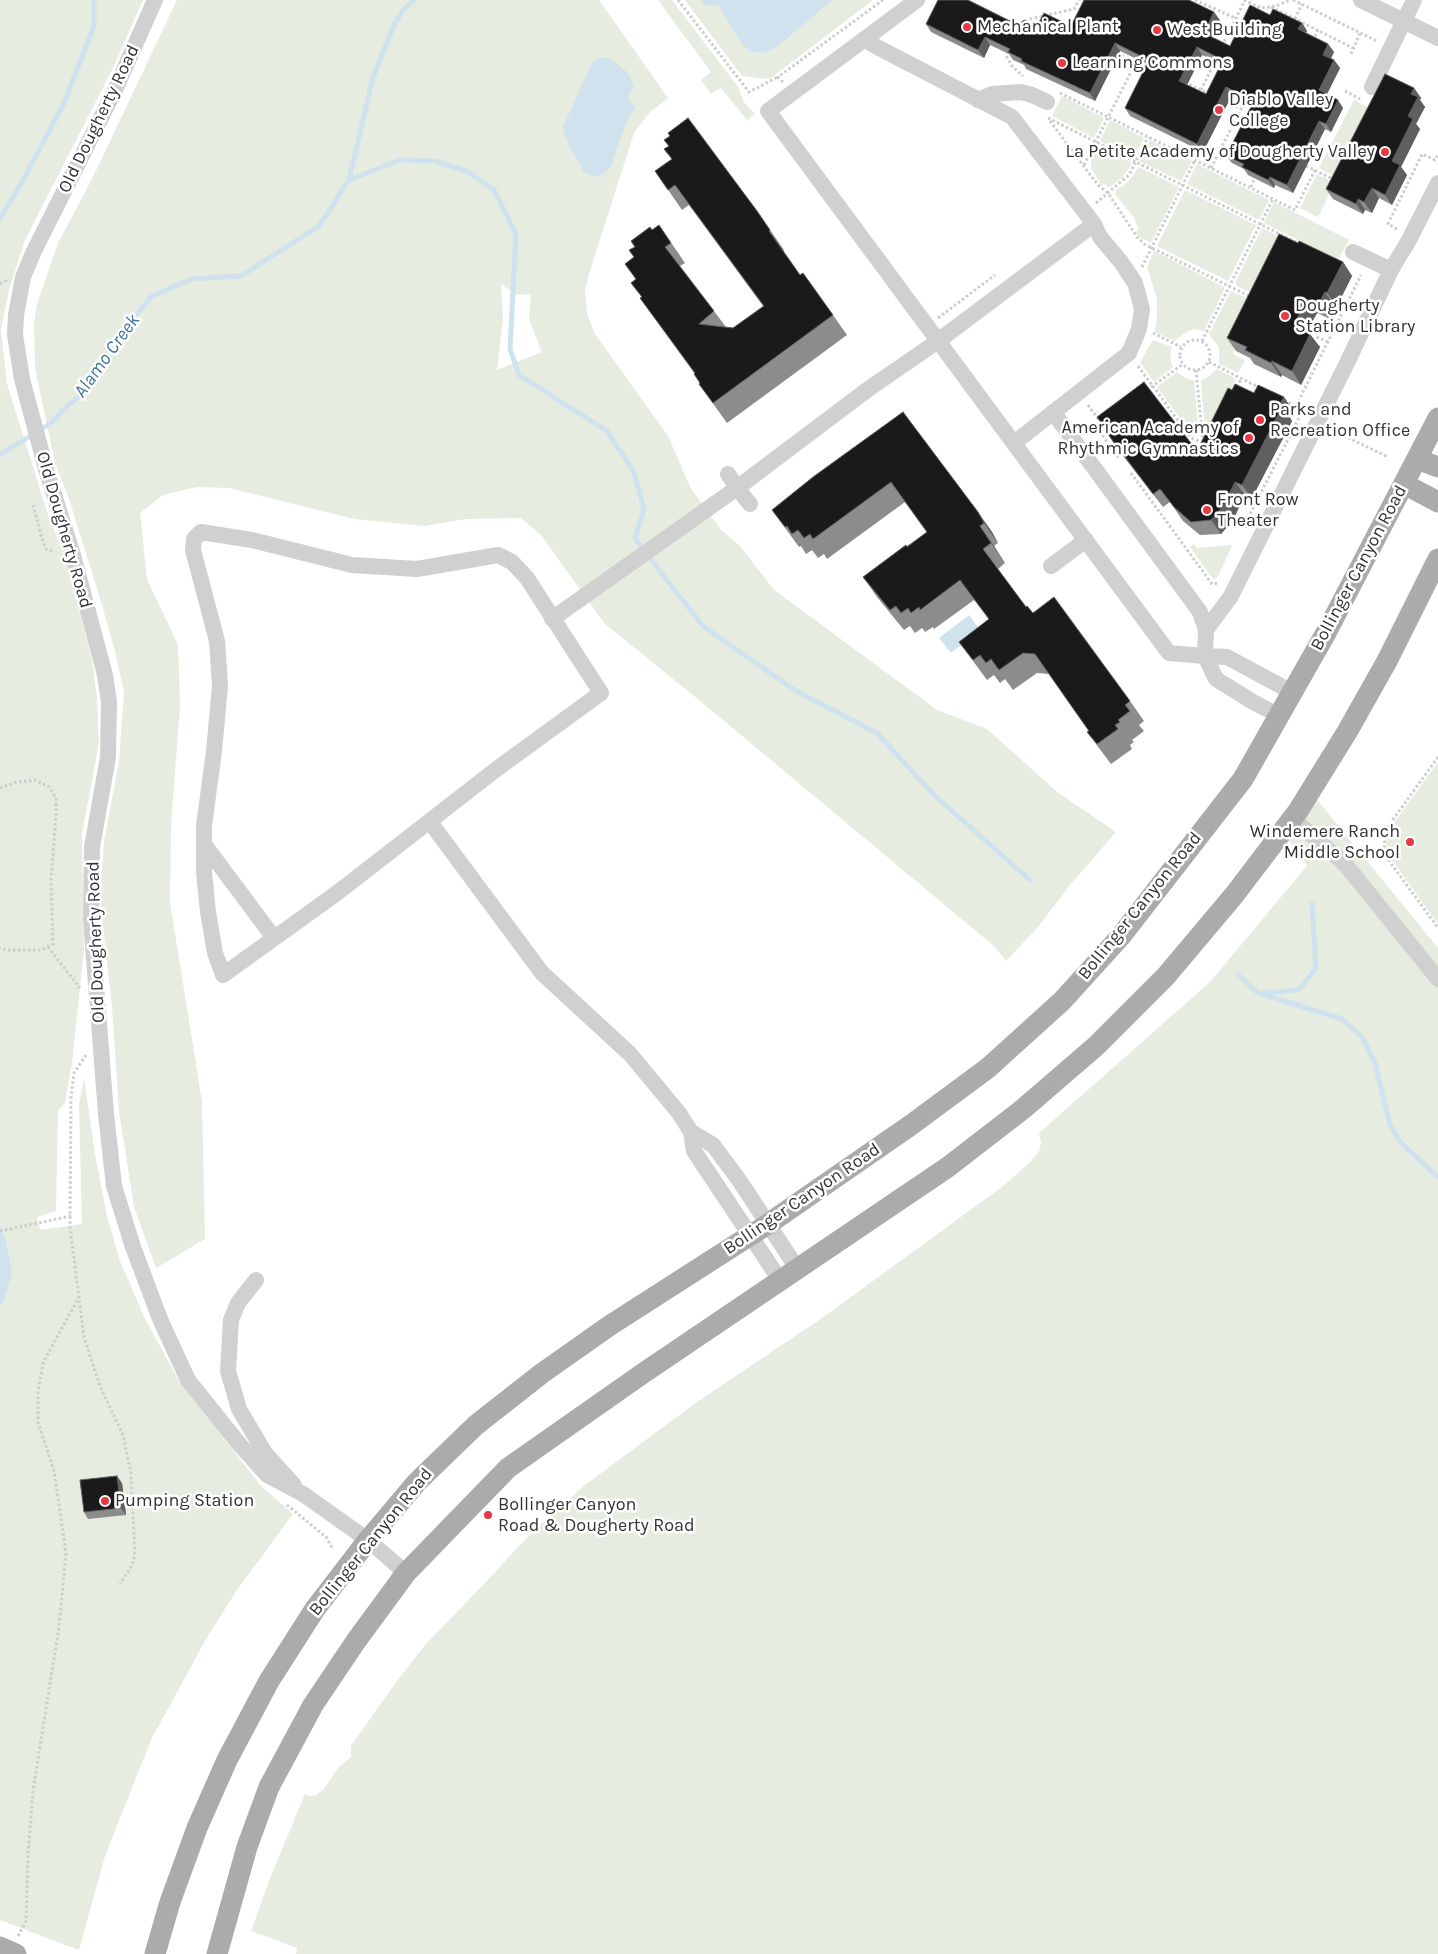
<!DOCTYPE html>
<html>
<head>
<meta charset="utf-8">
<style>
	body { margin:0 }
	canvas { display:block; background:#fff }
</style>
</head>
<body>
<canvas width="1438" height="1954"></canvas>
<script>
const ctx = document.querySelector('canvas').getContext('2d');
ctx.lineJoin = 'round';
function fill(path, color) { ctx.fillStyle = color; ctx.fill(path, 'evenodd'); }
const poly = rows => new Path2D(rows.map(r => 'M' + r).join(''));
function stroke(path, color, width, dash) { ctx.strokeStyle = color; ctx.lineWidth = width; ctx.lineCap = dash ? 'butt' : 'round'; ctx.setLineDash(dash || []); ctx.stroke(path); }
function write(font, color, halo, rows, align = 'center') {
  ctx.font = font + ' Karla,sans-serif'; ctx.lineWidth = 5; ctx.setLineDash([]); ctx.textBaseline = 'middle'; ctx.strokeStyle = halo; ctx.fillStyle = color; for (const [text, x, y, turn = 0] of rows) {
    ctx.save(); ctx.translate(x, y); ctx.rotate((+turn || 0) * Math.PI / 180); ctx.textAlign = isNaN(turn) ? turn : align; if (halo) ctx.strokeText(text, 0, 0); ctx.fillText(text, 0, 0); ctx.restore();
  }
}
const green = poly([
	[0,0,143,0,113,68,25,240,9,290,1,330,7,384,49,518,66,559,92,660,97,697,99,743,82,834,84,950,72,1063,65,1103,58,1110,56,1211,37,1217,40,1230,82,1224,79,1104,84,1078,95,1154,107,1216,120,1261,145,1319,178,1379,261,1486,293,1514,237,1590,206,1639,151,1740,105,1856,79,1950,0,1920,0,1309,2,1305,8,1256,6,1240,0,1226],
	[177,0,599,0,668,98,650,112,634,133,589,274,585,290,587,314,595,334,668,436,690,487,721,530,740,546,773,589,937,710,987,729,1057,792,1116,832,1070,885,1038,927,1006,961,995,947,699,700,605,624,541,535,521,518,466,519,424,526,355,519,229,488,196,487,163,495,140,513,147,579,178,645,180,706,171,825,170,902,202,1102,205,1239,156,1268,134,1207,119,1111,112,1007,100,898,104,841,119,762,124,692,114,647,99,595,69,499,55,463,35,368,34,323,37,304,58,243,93,177],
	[501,284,517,295,531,294,529,319,542,352,497,370,503,320],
	[658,0,672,0,738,87,744,102,755,114,747,120,721,88,711,94,701,80,711,72],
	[685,0,873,0,771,78,766,79,742,76],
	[1062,96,1104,118,1094,138,1052,116],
	[1354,100,1373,110,1338,178,1319,168],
	[1110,120,1144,138,1134,158,1100,141],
	[1150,140,1192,161,1181,181,1139,161],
	[1098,147,1132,163,1123,177,1109,188,1105,184,1102,186,1091,168,1091,159],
	[1197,164,1269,200,1259,220,1187,184],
	[1139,167,1179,187,1151,243,1139,237,1136,232,1139,230,1134,218,1115,194,1116,190,1128,182],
	[1317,174,1335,183,1318,217,1300,208],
	[1185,190,1256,225,1228,281,1157,246],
	[1274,202,1349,240,1338,260,1264,223],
	[1262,228,1305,250,1261,298,1237,286,1235,283],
	[1154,251,1224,287,1224,290,1204,331,1194,329,1188,331,1174,341,1155,332,1157,318,1157,299,1147,267],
	[1231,291,1258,303,1233,354,1245,361,1238,373,1219,364,1219,347,1209,334],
	[1153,340,1172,347,1170,359,1173,367,1154,382,1140,362],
	[1217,369,1236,379,1211,435,1205,432,1201,380,1208,377],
	[1177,372,1187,379,1194,380,1199,433,1194,437,1157,387],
	[1194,544,1197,548,1230,545,1232,546,1217,578,1213,579,1190,547],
	[1438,762,1438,924,1389,856,1386,844,1388,831],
	[1310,791,1438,948,1438,1954,296,1954,297,1948,251,1931,271,1876,305,1794,310,1796,316,1795,324,1789,338,1768,351,1757,351,1746,397,1681,425,1645,485,1583,530,1534,585,1485,697,1402,822,1318,1002,1187,1029,1163,1039,1152,1041,1143,1039,1133,1210,982,1305,868,1307,865,1281,830]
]);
const water = poly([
	[701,0,832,0,778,46,764,53,752,52,742,44,718,4,705,6],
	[603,57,610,59,626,71,632,81,634,88,629,93,629,100,635,107,625,126,611,166,604,174,594,177,584,172,568,144,563,127,591,65,595,60],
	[969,615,983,634,974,635,951,653,939,638],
	[0,1226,6,1240,12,1273,7,1291,0,1309]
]);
const stream = poly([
	[349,180,399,160,434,161,466,171,494,190,516,234,510,349,519,375,607,431,633,470,644,509,635,538,662,574,704,627,796,691,877,733,934,795,1030,880],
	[0,218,22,182,64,103,94,26,94,0],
	[0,455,51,423,68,405,84,393,94,380,119,335,152,296,192,279,241,276,319,226,349,180,373,77,394,25,403,10,414,0],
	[1238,975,1258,993,1342,1019,1362,1037,1375,1063,1390,1125,1400,1142,1438,1177],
	[1262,993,1299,990,1316,968,1312,904]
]);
const path = poly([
	[678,0,749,92,778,77],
	[1195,0,1235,18],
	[1244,0,1261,8,1276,6,1290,0],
	[1293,0,1377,41],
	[1271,7,1353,48],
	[1295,19,1302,4],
	[1017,27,1030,19,1074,9,1079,0],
	[1313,41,1318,30],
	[1222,46,1245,0],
	[1007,51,1007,57,1012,66,1023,76],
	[1117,53,1149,68],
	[1351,54,1360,33],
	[783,82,778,77,883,0],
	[1185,82,1209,94],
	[1201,90,1216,59],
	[1345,91,1360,99],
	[1060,93,1295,210,1315,170],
	[1048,118,1300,244],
	[1050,121,1091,176,1100,187,1108,193,1137,237,1144,244,1251,297],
	[1084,165,1137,60],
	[1306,166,1335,180],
	[1211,168,1241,109,1226,102],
	[1251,187,1254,179],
	[1096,203,1129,175,1148,137],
	[1397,229,1388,224,1422,154,1435,160,1438,155],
	[1142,267,1195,160],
	[0,284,7,280],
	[938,318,995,275],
	[1310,326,1315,329],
	[1153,333,1181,347],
	'1180 355a15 15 0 1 1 30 0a15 15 0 1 1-30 0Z',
	[1202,341,1273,199],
	[1328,342,1317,337,1315,329,1322,324,1333,330],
	[1209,362,1260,388],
	[1138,366,1191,438,1204,443],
	[1196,370,1203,443],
	[1237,387,1241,379],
	[1147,390,1183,364],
	[1284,400,1305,411],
	[1088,405,1099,420],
	[1296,406,1361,275],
	[1104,423,1099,431,1119,458],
	[1330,429,1388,457],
	[1131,473,1212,584,1219,583],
	[33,505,42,538,46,549,55,552],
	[1246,528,1247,520,1303,410],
	[1438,757,1387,828,1384,846,1390,862,1438,928],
	[0,788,17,782,35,780,49,787,56,798,56,815,51,879,53,944,41,950,7,950,0,948],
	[48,947,80,988],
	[86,1055,74,1073,71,1097,70,1227,84,1337,100,1386,123,1435,131,1473,135,1555,132,1565,120,1584],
	[0,1231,71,1216],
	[287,1505,326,1537,333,1549],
	[18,1936,26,1921,28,1855,33,1791,59,1627,66,1553,54,1471,38,1422,38,1392,43,1363,79,1297]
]);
const minor = poly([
	[155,0,115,90,34,251,23,277,16,315,15,335,22,379,46,469,73,555,105,675,109,702,108,757,92,847,91,919,106,1114,114,1186,133,1247,160,1319,188,1380,240,1445,267,1475,303,1494,368,1540,406,1573],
	[917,0,768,111,1169,653,1205,656,1206,630,1200,612,1053,412],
	[1361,0,1438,38],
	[864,39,877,47,1012,117,1094,224],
	[1372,87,1414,0],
	[978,100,992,94,1021,92,1032,95,1047,102],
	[1353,252,1391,270],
	[750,504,737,488,867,390,938,341,1094,224,1100,237,1121,262,1135,283,1142,309,1139,329,1129,353,1014,443],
	[201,532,252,540,352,565,417,569,498,555,512,562,527,578,601,693,498,768,337,893,223,975,215,953,208,912,204,872,204,826,214,751,220,686,217,641,193,550,194,539,201,532],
	[1051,566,1086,540],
	[552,619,737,488,728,474],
	[1206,630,1231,596,1347,363,1391,270,1409,240,1438,183],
	[1280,716,1253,702,1216,679,1205,656,1227,657,1292,692],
	[1292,818,1345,864,1438,979],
	[430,822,542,973,630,1054,679,1113,691,1132,694,1151,780,1280],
	[204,844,274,938],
	[691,1132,713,1145,739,1180,797,1268],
	[256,1280,238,1303,231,1320,228,1371,239,1409,265,1453,294,1485]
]);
const major = poly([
	[1417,459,1438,467],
	[1404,484,1438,502],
	[155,1954,170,1902,197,1828,227,1760,269,1681,315,1609,368,1540,417,1482,476,1425,541,1374,609,1326,768,1224,911,1125,988,1068,1062,1001,1121,936,1243,779,1327,631,1438,418],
	[217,1954,247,1847,269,1787,313,1705,356,1641,406,1573,508,1468,642,1374,948,1167,1023,1109,1096,1046,1166,976,1235,894,1298,811,1347,732,1387,661,1438,559]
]);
const majorBridge = poly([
	[0,1947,16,1954]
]);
const wall = poly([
	[1270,15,1302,23,1307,31,1306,33,1328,44,1334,52,1331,58,1334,60,1340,68,1327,94,1343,108,1331,132,1325,129,1293,193,1275,185,1274,188,1248,175,1244,169,1232,163,1226,156,1252,105,1232,95,1203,152,1130,116,1125,108,1147,64,1120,51,1095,101,1026,69,1024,65,1013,60,1009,54,990,45,984,58,931,32,926,24,1071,26,1220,20,1211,37,1230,46],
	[1202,55,1221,64,1206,94,1187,85],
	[1414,88,1421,98,1420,100,1425,107,1416,124,1420,129,1401,167,1407,175,1392,205,1379,198,1372,213,1365,210,1363,214,1333,199,1326,189],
	[655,171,757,211,784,250,783,251,800,275,833,315,847,335,727,423,699,384,700,383,695,374,640,298,642,297,636,279,625,264,634,257,635,247,659,225,685,263,680,266,726,327,733,328,763,306,689,205,682,210],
	[1298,243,1343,262,1352,276,1337,306,1334,305,1328,318,1317,313,1307,332,1320,347,1301,385,1282,375,1281,377,1254,364,1250,358,1236,351,1227,338],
	[1232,390,1254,393,1293,410,1290,418,1292,421,1252,498,1245,495,1233,520,1221,534,1200,535,1183,521,1170,502,1163,507,1116,447,1107,433,1108,433,1097,417,1197,451],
	[903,412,992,532,998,543,994,546,1005,563,998,569,1026,607,1130,701,1144,721,1139,725,1144,731,1132,740,1134,742,1130,745,1132,749,1111,764,1087,732,1089,731,1049,674,1037,673,1013,690,1005,679,1000,683,994,675,987,680,959,642,989,619,974,600,934,629,933,627,925,632,922,628,915,633,910,626,904,630,877,597,863,577,927,532,905,502,827,559,824,554,818,558,812,550,806,554,801,546,799,547,772,510],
	[122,1483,126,1515,88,1519,84,1512]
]);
const shadedWall = poly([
	[1214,12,1220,20,1209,41,1204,33],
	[1302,23,1307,31,1304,37,1298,29],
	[985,37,990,45,984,58,978,50],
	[1115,43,1120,51,1095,101,1090,93],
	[1328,44,1334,52,1329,63,1323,55],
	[1197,47,1202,55,1185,89,1179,81],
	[1334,60,1340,68,1325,98,1319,90],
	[1226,87,1232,95,1203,152,1197,144],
	[1414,88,1421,98,1420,100,1425,107,1416,124,1420,129,1401,167,1407,175,1392,205,1385,195,1392,161,1408,116,1411,94],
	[1338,100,1343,108,1331,132,1326,124],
	[1319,121,1325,129,1293,193,1287,185],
	[1270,177,1275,185,1274,188,1268,180],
	[1372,188,1379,198,1372,213,1364,202],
	[1358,199,1365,210,1363,214,1356,204],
	[1343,262,1352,276,1337,306,1327,293],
	[1325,292,1334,305,1328,318,1318,305],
	[1307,299,1317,313,1303,339,1294,325],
	[1310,334,1320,347,1301,385,1292,371],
	[1272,361,1282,375,1281,377,1271,363],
	[1284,397,1293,410,1290,418,1292,421,1252,498,1242,485],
	[1235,482,1245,495,1233,520,1221,534,1211,520],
	[978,512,992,532,998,543,984,523],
	[980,526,994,546,1005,563,991,543],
	[117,1476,122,1483,126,1515,121,1508]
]);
const building = poly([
	[938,0,968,0,1018,25,1024,20,1037,26,1044,13,1071,26,1084,0,1189,0,1214,12,1204,33,1230,46,1250,5,1270,15,1273,9,1302,23,1298,29,1328,44,1323,55,1334,60,1319,90,1338,100,1326,124,1319,121,1287,185,1270,177,1268,180,1242,167,1244,164,1226,156,1254,101,1226,87,1197,144,1125,108,1149,60,1115,43,1090,93,1021,61,1022,59,1008,52,1010,49,985,37,978,50,926,24,938,0],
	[1197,47,1223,60,1206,94,1179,81,1197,47],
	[1385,74,1414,88,1411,94,1418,97,1408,116,1413,119,1392,161,1400,165,1385,195,1372,188,1364,202,1358,199,1356,204,1326,189,1385,74],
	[688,118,757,211,770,230,769,231,800,275,803,273,833,315,713,403,699,384,700,383,694,374,695,373,640,298,642,297,631,283,636,279,625,264,634,257,629,250,635,247,631,241,650,227,652,230,659,225,671,243,665,247,714,311,699,324,733,328,764,306,675,185,668,190,655,171,672,159,664,149,669,146,664,140,670,136,668,133,688,118],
	[1279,234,1298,243,1299,241,1343,262,1327,293,1325,292,1318,305,1307,299,1294,325,1310,334,1292,371,1272,361,1271,363,1245,350,1247,347,1227,338,1279,234],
	[1144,382,1197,451,1228,388,1232,390,1235,384,1254,393,1258,385,1284,397,1279,406,1282,407,1242,485,1235,482,1223,506,1211,520,1191,522,1174,507,1160,489,1153,494,1107,433,1108,432,1097,417,1144,382],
	[903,412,978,512,984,523,980,526,991,543,983,549,1026,607,1027,606,1033,613,1054,597,1130,701,1125,705,1130,711,1118,720,1120,722,1115,725,1118,729,1097,744,1087,732,1089,731,1035,654,1023,653,999,670,991,659,986,663,980,655,973,660,959,642,989,619,960,580,920,610,919,607,911,613,908,608,901,613,896,606,890,610,863,577,906,545,907,547,927,532,891,482,813,539,810,534,804,538,798,530,792,534,787,526,785,527,772,510,813,477,903,412],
	[117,1476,121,1508,84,1512,80,1480,117,1476]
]);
const markers = [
	[967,27,5,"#e63946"],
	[1157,30,5,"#e63946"],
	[1062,63,5,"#e63946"],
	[1219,110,5,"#e63946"],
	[1385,152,5,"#e63946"],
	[1285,316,5,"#e63946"],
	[1260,420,5,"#e63946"],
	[1249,438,5,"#e63946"],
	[1207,510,5,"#e63946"],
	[1410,842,5,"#e63946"],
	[105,1501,5,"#e63946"],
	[488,1515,5,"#e63946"]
];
const poiNames = [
	["Mechanical Plant",977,27],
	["West Building",1167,30],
	["Learning Commons",1072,63],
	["Diablo Valley",1229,100],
	["College",1229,121],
	["La Petite Academy of Dougherty Valley",1375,152,"right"],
	["Dougherty",1295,306],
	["Station Library",1295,327],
	["Parks and",1270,410],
	["Recreation Office",1270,431],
	["American Academy of",1239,428,"right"],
	["Rhythmic Gymnastics",1239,449,"right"],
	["Front Row",1217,500],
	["Theater",1217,521],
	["Windemere Ranch",1400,832,"right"],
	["Middle School",1400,853,"right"],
	["Pumping Station",115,1501],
	["Bollinger Canyon",498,1505],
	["Road & Dougherty Road",498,1526]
];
const streetNames = [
	["Old Dougherty Road",99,119,-64],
	["Old Dougherty Road",64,530,74],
	["Bollinger Canyon Road",1359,568,-62],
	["Bollinger Canyon Road",1140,906,-51],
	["Old Dougherty Road",96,942,-92],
	["Bollinger Canyon Road",802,1199,-34],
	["Bollinger Canyon Road",371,1542,-51]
];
const waterNames = [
	["Alamo Creek",107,356,-54]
];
fill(green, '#e6ecdf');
fill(water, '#cfe2ee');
stroke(stream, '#cfe2ee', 5);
stroke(path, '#cdcdcd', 3, [2.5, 2.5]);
stroke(minor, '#d0d0d0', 16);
stroke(major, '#ababab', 21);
stroke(majorBridge, '#ababab', 21);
fill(wall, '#8c8c8c');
fill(shadedWall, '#5f5f5f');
fill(building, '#1a1a1a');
stroke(building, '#5f5f5f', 1);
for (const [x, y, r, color] of markers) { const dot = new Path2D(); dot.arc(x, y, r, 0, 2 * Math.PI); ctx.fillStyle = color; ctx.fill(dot); stroke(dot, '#fff', 2); }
write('18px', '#333', '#fff', poiNames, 'left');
write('18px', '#333', '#fff', streetNames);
write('italic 19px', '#3f7597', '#fff', waterNames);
</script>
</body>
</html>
